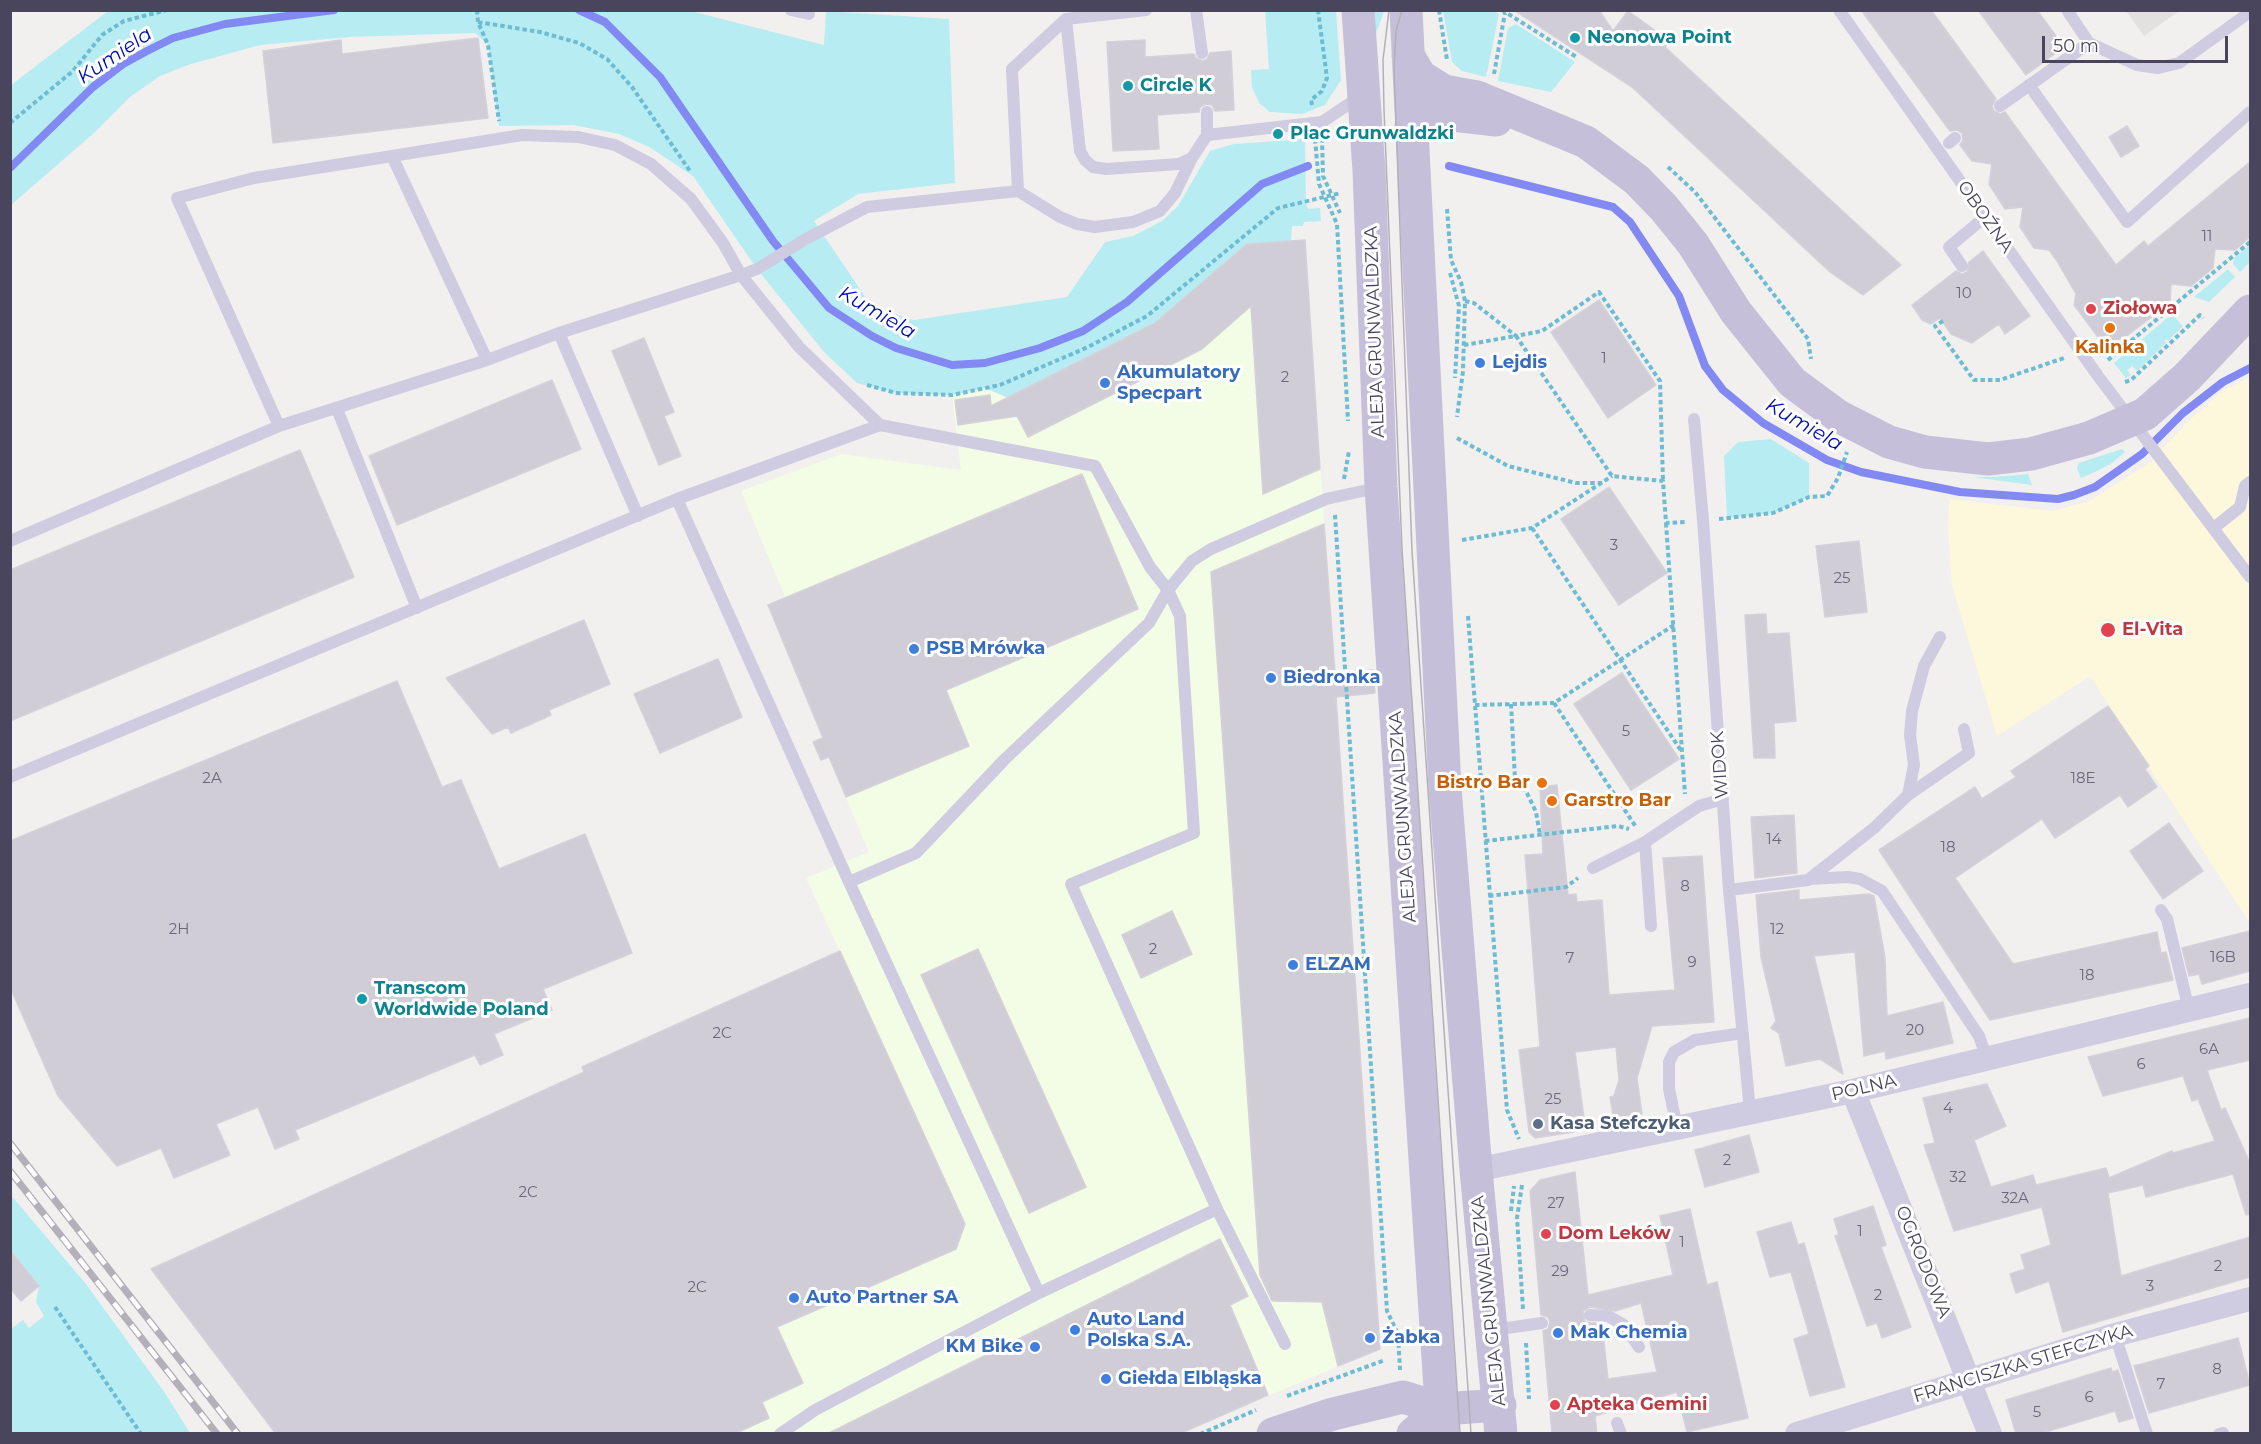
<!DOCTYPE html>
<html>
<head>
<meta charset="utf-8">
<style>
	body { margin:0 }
	#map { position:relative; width:2261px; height:1444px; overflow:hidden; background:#f1f0ee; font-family:Montserrat,sans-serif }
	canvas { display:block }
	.frame { position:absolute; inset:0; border:12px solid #49455d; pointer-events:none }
	.scale { position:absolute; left:2042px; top:36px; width:186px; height:27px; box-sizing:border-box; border:3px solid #49455d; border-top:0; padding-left:8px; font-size:18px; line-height:21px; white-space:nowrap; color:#49455d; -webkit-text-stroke:4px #fff; paint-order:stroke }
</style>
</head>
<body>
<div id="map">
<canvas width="2261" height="1444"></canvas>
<div class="frame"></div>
<div class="scale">50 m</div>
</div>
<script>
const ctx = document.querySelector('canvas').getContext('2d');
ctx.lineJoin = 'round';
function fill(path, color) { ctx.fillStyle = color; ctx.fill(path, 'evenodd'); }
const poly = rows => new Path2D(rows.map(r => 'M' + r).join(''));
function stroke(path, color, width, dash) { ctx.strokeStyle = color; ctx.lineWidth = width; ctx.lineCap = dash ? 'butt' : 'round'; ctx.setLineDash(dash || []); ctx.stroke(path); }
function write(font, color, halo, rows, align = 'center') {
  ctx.font = font + ' Montserrat,sans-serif'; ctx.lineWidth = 6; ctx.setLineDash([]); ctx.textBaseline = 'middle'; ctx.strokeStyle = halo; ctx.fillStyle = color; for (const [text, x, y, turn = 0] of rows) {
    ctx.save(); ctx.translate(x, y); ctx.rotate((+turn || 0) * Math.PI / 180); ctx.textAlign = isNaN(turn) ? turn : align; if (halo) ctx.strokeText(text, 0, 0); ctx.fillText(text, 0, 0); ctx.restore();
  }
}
const commercial = poly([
	[1305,240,1380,1349,1179,1433,734,1434,762,1402,803,1383,777,1327,955,1249,965,1224,806,878,869,852,829,758,821,760,813,742,823,738,768,605,785,597,741,491,841,454,961,470,952,395,985,388,1169,311,1247,244]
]);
const education = poly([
	[2126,11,2179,11,2144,36]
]);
const medical = poly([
	[2250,377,2250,923,2090,676,1997,736,1952,585,1948,527,1949,499,2052,511,2088,502,2152,461,2187,422,2224,390]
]);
const green = poly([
	[687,10,824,45,826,11,949,19,955,183,858,194,814,221,872,307,914,320,1067,297,1105,242,1133,236,1162,221,1178,206,1210,151,1234,144,1305,139,1306,203,1308,209,1320,208,1321,221,1304,222,1303,226,1292,226,1291,241,1247,244,1161,321,1008,398,985,388,952,395,896,393,857,383,824,352,757,269,693,176,649,147,619,134,573,125,499,126,488,45,475,33,349,37,260,45,188,65,160,76,130,97,94,133,11,205,11,85,108,11],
	[1265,11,1336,11,1341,80,1325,105,1302,114,1270,112,1260,104,1252,88,1251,70,1269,69],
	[1370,11,1384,11,1376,34,1374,34],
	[1443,11,1494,11,1499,14,1486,77,1462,71,1452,62],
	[1516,24,1575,62,1551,92,1498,81,1508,28],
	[2250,245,2250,262,2240,272,2233,264,2234,258],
	[2228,269,2235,277,2209,302,2194,297],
	[2172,314,2183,326,2169,340,2164,340,2166,343,2137,371,2132,366,2127,370,2131,375,2126,378,2114,363],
	[1771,439,1809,463,1809,497,1773,513,1727,518,1724,456,1738,442],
	[2122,449,2125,452,2112,463,2097,471,2081,478,2080,476,2077,468,2079,463],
	[2028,474,2032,485,1973,477,1996,477],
	[10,1194,86,1284,165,1393,190,1433,11,1433,11,1327,12,1328,23,1320,29,1328,44,1316,36,1302,39,1286,11,1250]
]);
const stream = poly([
	[579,10,605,22,660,77,773,241,829,308,872,336,896,348,952,365,985,363,1040,348,1083,331,1127,302,1262,184,1308,166],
	[1449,166,1613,207,1630,222,1679,296,1705,366,1723,390,1763,423,1827,460,1861,472,1960,492,2058,499,2074,495,2095,487,2142,454,2183,413,2223,382,2250,368],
	[10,168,93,87,123,64,147,51,173,38,225,24,334,10]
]);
const building = poly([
	[1514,10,1599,10,1613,31,1628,11,1670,41,1665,47,1901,265,1863,295,1830,272,1632,87,1514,10],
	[1861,10,1931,10,1996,99,1992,106,1994,111,2000,114,2005,112,2116,265,2144,241,2148,246,2250,162,2250,237,2235,250,2215,249,2213,268,2191,286,2171,284,2170,303,2124,338,2111,342,2098,337,2074,305,2076,294,2057,261,2049,250,2034,248,2020,227,2023,207,2005,209,1989,184,1992,164,1972,161,1960,145,1963,140,1962,133,1957,130,1950,131,1861,10],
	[1978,10,2037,10,2064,47,2026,75,1978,10],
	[478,38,488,118,273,143,263,51,341,40,342,54,478,38],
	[1145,40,1145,57,1194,54,1196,58,1203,61,1207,59,1210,53,1231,51,1234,110,1215,111,1212,105,1206,104,1200,107,1199,112,1157,115,1159,149,1113,151,1107,42,1145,40],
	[2127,126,2139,146,2121,157,2109,137,2127,126],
	[1305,240,1320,469,1263,494,1251,306,1202,349,1028,437,1017,416,958,425,955,400,990,395,991,406,1155,323,1247,244,1305,240],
	[1983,251,2030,316,2005,334,1999,324,1972,343,1951,334,1940,318,1931,324,1922,320,1912,305,1956,271,1962,274,1967,272,1969,262,1983,251],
	[1599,300,1656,385,1608,418,1551,332,1599,300],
	[644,338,674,412,664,416,681,456,659,465,612,351,644,338],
	[552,380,581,449,397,525,369,456,552,380],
	[300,450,354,577,10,721,10,570,300,450],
	[1082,474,1138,609,946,690,969,746,846,797,829,757,821,760,813,742,823,738,768,605,1082,474],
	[1609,487,1667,573,1619,605,1561,519,1609,487],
	[1324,524,1335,673,1373,670,1375,693,1336,697,1380,1349,1338,1366,1322,1302,1272,1301,1260,1275,1211,572,1324,524],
	[1859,541,1867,612,1825,617,1816,546,1859,541],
	[1766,614,1767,634,1789,633,1796,721,1774,723,1775,758,1754,758,1745,615,1766,614],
	[584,620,610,684,549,710,551,715,511,733,508,727,492,734,446,678,584,620],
	[718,659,742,717,660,753,634,694,718,659],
	[1622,673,1679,759,1631,790,1574,704,1622,673],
	[397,681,442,787,461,780,499,869,585,834,632,953,543,989,552,1010,494,1034,503,1055,480,1065,475,1055,295,1130,299,1139,275,1149,258,1107,216,1124,230,1155,174,1178,161,1148,117,1166,58,1096,10,987,10,841,397,681],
	[2108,706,2149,766,2145,769,2157,787,2128,807,2120,795,2055,838,2042,819,1955,878,2013,964,2157,932,2161,953,2166,952,2173,980,1990,1020,1879,850,1975,787,1982,799,2016,777,2011,771,2108,706],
	[1557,785,1568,895,1576,894,1577,902,1602,900,1609,995,1675,990,1663,858,1702,856,1714,1022,1652,1026,1637,1078,1642,1114,1626,1118,1625,1123,1622,1119,1614,1121,1610,1097,1614,1096,1619,1080,1616,1047,1575,1052,1584,1118,1572,1120,1574,1132,1535,1138,1529,1132,1519,1050,1540,1047,1525,855,1543,854,1540,787,1557,785],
	[1794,815,1797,873,1755,878,1751,817,1794,815],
	[2169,823,2203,871,2163,899,2130,851,2169,823],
	[1799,890,1799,900,1869,894,1874,896,1885,958,1887,1016,1943,1002,1953,1043,1886,1059,1885,1051,1864,1056,1855,952,1814,956,1843,1074,1820,1059,1786,1066,1779,1033,1771,1028,1776,1021,1761,957,1756,895,1799,890],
	[1172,911,1192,954,1141,978,1122,935,1172,911],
	[2250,931,2250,971,2202,984,2199,974,2189,976,2182,948,2250,931],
	[978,949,1086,1187,1029,1213,921,975,978,949],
	[840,951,965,1224,956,1249,777,1327,803,1383,762,1402,769,1418,734,1434,276,1434,151,1269,584,1072,582,1067,840,951],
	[2250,1018,2250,1060,2207,1070,2221,1110,2225,1108,2250,1163,2250,1214,2246,1215,2233,1174,2146,1197,2143,1185,2108,1193,2121,1276,2250,1237,2250,1277,2063,1332,2049,1281,2016,1293,2010,1274,2025,1269,2021,1255,2051,1245,2042,1207,1954,1231,1924,1145,1935,1143,1923,1098,1987,1084,2006,1126,1974,1140,1991,1187,2033,1175,2036,1185,2106,1168,2109,1178,2172,1151,2173,1153,2215,1141,2198,1099,2192,1101,2183,1076,2103,1096,2088,1057,2250,1018],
	[1749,1135,1759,1172,1705,1187,1695,1150,1749,1135],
	[1575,1172,1588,1295,1673,1275,1660,1216,1690,1209,1707,1285,1717,1282,1748,1418,1687,1432,1677,1392,1595,1416,1597,1434,1552,1434,1543,1331,1548,1329,1550,1322,1548,1317,1541,1315,1530,1191,1540,1180,1575,1172],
	[1641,1303,1657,1372,1608,1379,1602,1324,1585,1322,1583,1311,1590,1307,1615,1311,1641,1303],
	[1873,1206,1886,1245,1881,1247,1911,1327,1882,1338,1877,1323,1867,1326,1835,1236,1839,1235,1834,1219,1873,1206],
	[1791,1222,1798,1245,1804,1243,1845,1387,1810,1396,1794,1339,1809,1334,1791,1272,1770,1277,1757,1232,1791,1222],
	[1220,1239,1248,1296,1230,1305,1268,1395,1179,1434,827,1434,1220,1239],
	[10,1250,39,1286,21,1301,10,1288,10,1250],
	[2238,1338,2250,1385,2149,1413,2134,1366,2238,1338],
	[2111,1368,2112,1372,2118,1370,2133,1418,2119,1422,2115,1411,2039,1434,2016,1434,2006,1400,2111,1368]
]);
const path = poly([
	[477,10,478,22,488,45,499,121],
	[1439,10,1447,60],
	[1502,10,1578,58],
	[478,22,540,32,579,43,607,59,632,87,690,171],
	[1494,74,1505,13],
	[1312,105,1311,100,1322,91,1327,78,1318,10],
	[10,123,73,71,102,35,124,21,167,10],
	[1322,138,1323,176,1340,213],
	[1315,139,1319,184,1337,224,1348,421],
	[1668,167,1695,192,1808,339,1811,359],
	[1447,209,1451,260,1461,282,1465,301,1463,371,1457,417],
	[1450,273,1459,306,1455,378],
	[1465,301,1474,303,1516,336,1542,331,1599,292,1660,381,1663,481],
	[1943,321,1935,326,1974,380,2000,380,2064,358],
	[1464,345,1516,336,1612,476,1663,481,1666,523,1685,522],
	[2108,360,2250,242],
	[2125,382,2131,380,2200,315,2203,318],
	[867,385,896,393,952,395,1000,385,1088,347,1147,316,1278,208,1341,193],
	[1457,438,1508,466,1576,483,1602,483],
	[1344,479,1349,451],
	[1335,515,1387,1311,1398,1334,1400,1370],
	[1719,519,1773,513,1809,497,1827,496,1838,478,1847,452],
	[1666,523,1685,794],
	[1532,528,1682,752],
	[1462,540,1532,528,1612,476],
	[1468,616,1507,1110,1519,1139],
	[1554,703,1636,827],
	[1511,704,1515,779],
	[1475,705,1554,703,1674,625],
	[1481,782,1515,779,1526,791,1536,812,1540,835],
	[1485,841,1618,826,1629,829],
	[1489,896,1566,887,1578,878],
	[1522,1185,1517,1218,1523,1309],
	[1511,1211,1514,1186],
	[55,1307,141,1434],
	[1526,1343,1529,1399],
	[1287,1396,1385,1360],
	[1200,1434,1256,1410]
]);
const lane = poly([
	[791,10,809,14],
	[1196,10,1202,53],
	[1839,10,2098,376,2250,577],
	[2067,10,2089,43,2137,65,2158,68,2179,63,2250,12],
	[1066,19,1080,151,1085,160,1093,167,1106,169,1179,164,1192,158,1207,135],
	[2029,85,2127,222,2250,112],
	[2000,106,2089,43],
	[1207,112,1207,135,1322,122,1361,96],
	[522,135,578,137,615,145,651,164,691,199,723,243,741,275,559,333,487,360,392,156,522,135],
	[1949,143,1955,138],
	[1192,158,1175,193,1160,211,1133,222,1095,227,1077,224,1060,217,1018,191,867,207,804,240,757,269,741,275,799,347,880,425,1095,466,1150,567,1168,590,1180,616,1194,833,1071,884,1217,1209,1285,1344],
	[1018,191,1012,69,1066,19,1146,10],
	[1962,266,1949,247,1985,217],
	[559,333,638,516],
	[337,409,417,608],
	[1694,419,1703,520,1729,890,1750,1111],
	[880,425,677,499,849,882,1039,1293],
	[279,426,177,198,254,178,392,156],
	[2215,527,2240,507,2245,486,2250,482],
	[10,541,279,426,487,360],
	[10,777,677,499],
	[1908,795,1969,753,1964,729],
	[1593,868,1645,842],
	[1809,879,1848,877,1860,879,1882,891,1979,1036,1987,1058],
	[849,882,916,853,1005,759,1149,623,1168,590,1192,561,1211,549,1326,499,1381,487],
	[1729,890,1808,880,1874,828,1908,795,1914,765,1910,735,1912,711,1924,666,1940,637],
	[2161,910,2167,919,2189,1010],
	[1651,926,1645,842,1699,806,1723,799],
	[1677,1127,1669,1089,1669,1062,1674,1052,1695,1040,1743,1033],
	[1590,1315,1608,1316,1624,1325,1639,1347],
	[1493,1330,1542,1323],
	[2115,1335,2147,1434],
	[1617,1423,1621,1434],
	[780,1434,815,1410,1039,1293,1217,1209],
	[2219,1434,2223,1433]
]);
const street = poly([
	[1853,1091,1990,1434],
	[1476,1170,1853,1091,2250,995],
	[1797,1434,2115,1335,2250,1299]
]);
const secondary = poly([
	[1358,10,1369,171,1381,487,1443,1434],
	[1406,10,1445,788,1476,1170,1501,1434],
	[1408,55,1420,76,1444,91,1477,97,1586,142,1637,180,1664,208,1693,244,1736,312,1792,382,1838,416,1889,442,1925,452,1988,459,2031,454,2089,438,2145,414,2187,377,2250,311],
	[1411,126,1428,117,1444,114,1496,120],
	[1273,1434,1333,1414,1403,1397,1442,1409,1500,1405],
	[1413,1434,1442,1409]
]);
const tram = poly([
	[1389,10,1383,60,1384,110,1402,549,1460,1434],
	[1402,10,1396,31,1394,69,1412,551,1471,1434]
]);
const rail = poly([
	[10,1143,238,1434],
	[10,1171,217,1434]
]);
const markers = [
	[1575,38,6,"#0f9aa8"],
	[1128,86,6,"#0f9aa8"],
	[1278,134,6,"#0f9aa8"],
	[2091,309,6,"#e0444e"],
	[2110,328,6,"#e8710a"],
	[1480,363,6,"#3f7fe0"],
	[1105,383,6,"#3f7fe0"],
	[2108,630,8,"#e0444e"],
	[914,649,6,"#3f7fe0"],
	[1271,678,6,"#3f7fe0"],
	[1542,783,6,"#e8710a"],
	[1552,801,6,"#e8710a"],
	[1293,965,6,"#3f7fe0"],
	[362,999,6,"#0f9aa8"],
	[1538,1124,6,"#5c6f8a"],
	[1546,1234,6,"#e0444e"],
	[794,1298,6,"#3f7fe0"],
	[1075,1330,6,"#3f7fe0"],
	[1558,1333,6,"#3f7fe0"],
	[1370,1338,6,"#3f7fe0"],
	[1035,1347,6,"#3f7fe0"],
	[1106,1379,6,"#3f7fe0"],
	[1555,1405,6,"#e0444e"]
];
const numberNames = [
	["11",2207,237],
	["10",1964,294],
	["1",1604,359],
	["2",1285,378],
	["3",1614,546],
	["25",1842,579],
	["5",1626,732],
	["2A",212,779],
	["18E",2083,779],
	["14",1774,840],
	["18",1948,848],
	["8",1685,887],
	["2H",179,930],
	["12",1777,930],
	["2",1153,950],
	["16B",2223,958],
	["7",1570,959],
	["9",1692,963],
	["18",2087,976],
	["20",1915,1031],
	["2C",722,1034],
	["6A",2209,1050],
	["6",2141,1065],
	["25",1553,1100],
	["4",1948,1109],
	["2",1727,1161],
	["32",1958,1178],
	["2C",528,1193],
	["32A",2015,1199],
	["27",1556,1204],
	["1",1860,1232],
	["1",1682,1243],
	["2",2218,1267],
	["29",1560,1272],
	["3",2150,1287],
	["2C",697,1288],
	["2",1878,1296],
	["8",2217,1370],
	["7",2161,1385],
	["6",2089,1398],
	["5",2037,1413]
];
const cultureNames = [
	["Neonowa Point",1587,38],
	["Circle K",1140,86],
	["Plac Grunwaldzki",1290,134],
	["Transcom",374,989],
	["Worldwide Poland",374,1010]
];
const streetNames = [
	["OBOŹNA",1985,217,55],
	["ALEJA GRUNWALDZKA",1375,332,-92],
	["WIDOK",1720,765,-94],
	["ALEJA GRUNWALDZKA",1403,817,-94],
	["POLNA",1864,1088,-13],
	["OGRODOWA",1923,1262,68],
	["ALEJA GRUNWALDZKA",1489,1301,-96],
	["FRANCISZKA STEFCZYKA",2023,1364,-17]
];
const healthNames = [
	["Ziołowa",2103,309],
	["El-Vita",2122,630],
	["Dom Leków",1558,1234],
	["Apteka Gemini",1567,1405]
];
const foodNames = [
	["Kalinka",2110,348],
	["Bistro Bar",1530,783,"right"],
	["Garstro Bar",1564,801,"left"]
];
const shopNames = [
	["Lejdis",1492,363],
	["Akumulatory",1117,373],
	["Specpart",1117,394],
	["PSB Mrówka",926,649],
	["Biedronka",1283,678],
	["ELZAM",1305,965],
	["Auto Partner SA",806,1298],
	["Auto Land",1087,1320],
	["Polska S.A.",1087,1341],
	["Mak Chemia",1570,1333],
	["Żabka",1382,1338],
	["KM Bike",1023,1347,"right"],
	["Giełda Elbląska",1118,1379]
];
const serviceNames = [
	["Kasa Stefczyka",1550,1124]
];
const waterNames = [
	["Kumiela",115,56,-34],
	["Kumiela",877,313,30],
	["Kumiela",1804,425,30]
];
fill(commercial, '#f3fde5');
fill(education, '#e2e1e0');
fill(medical, '#fdf7dc');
fill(green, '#b8ecf3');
stroke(stream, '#8289f3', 8);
fill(building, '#d1cdd6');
stroke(building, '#d5d1da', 1.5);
stroke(path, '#6dbcd3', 4, [4.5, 3]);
stroke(lane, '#cfcbe0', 12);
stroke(street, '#cfcbe0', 24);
stroke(secondary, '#c5bfd9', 33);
stroke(tram, '#b3b0b9', 1.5);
stroke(rail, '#b3b0b9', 7);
stroke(rail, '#fff', 4.5, [14]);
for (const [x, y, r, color] of markers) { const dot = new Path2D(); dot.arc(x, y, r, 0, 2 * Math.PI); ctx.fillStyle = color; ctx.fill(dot); stroke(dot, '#fff', 2); }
write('15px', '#6b677b', null, numberNames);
write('bold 18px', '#0d838f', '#fff', cultureNames, 'left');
write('18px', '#49455d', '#fff', streetNames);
write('bold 18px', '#be3a42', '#fff', healthNames, 'left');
write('bold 18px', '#c56008', '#fff', foodNames);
write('bold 18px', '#366cbe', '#fff', shopNames, 'left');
write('bold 18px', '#4e5e75', '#fff', serviceNames, 'left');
write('italic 20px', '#000cb4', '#fff', waterNames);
</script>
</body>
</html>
